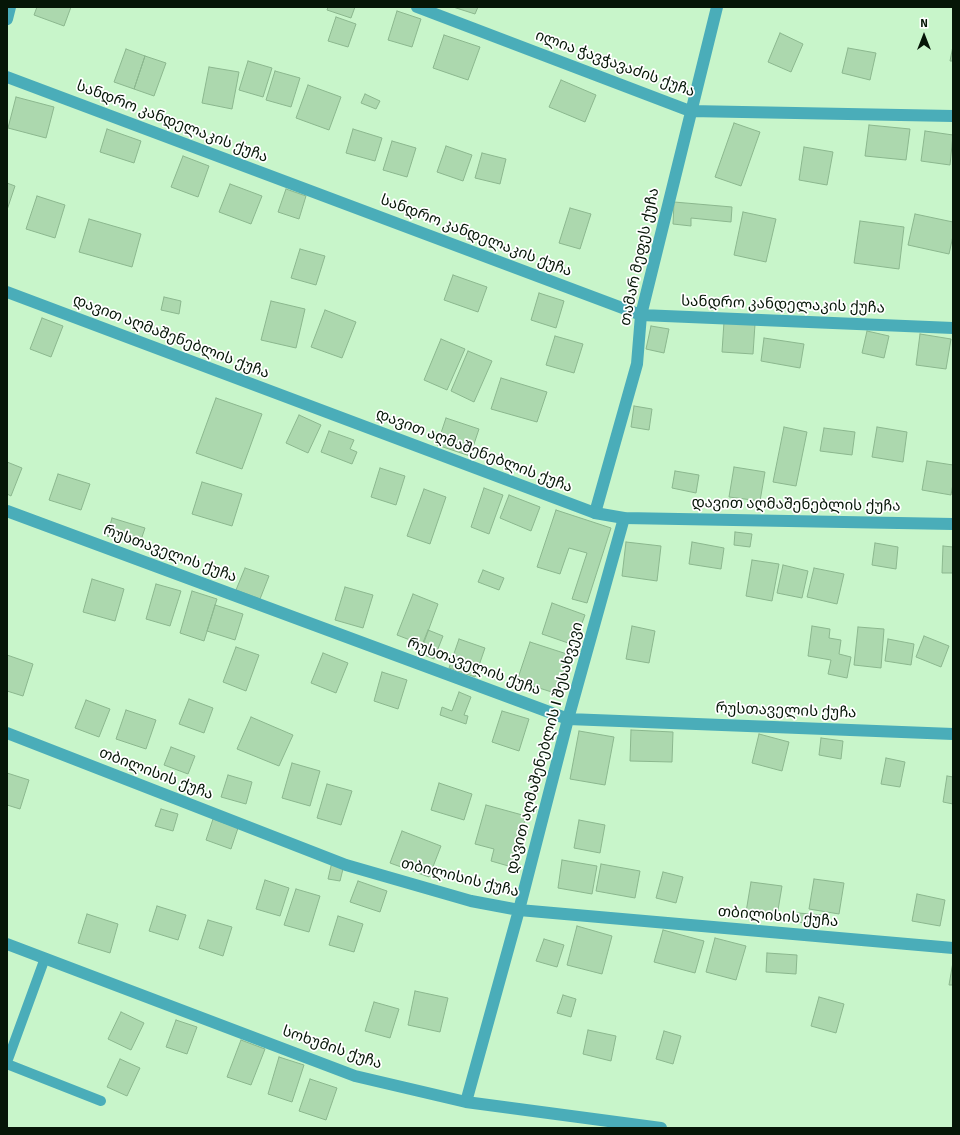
<!DOCTYPE html>
<html>
<head>
<meta charset="utf-8">
<style>
	body { margin:0 }
	#map { position:relative; width:960px; height:1135px; overflow:hidden; background:#c8f5ca; font-family:Signika,sans-serif }
	canvas { display:block }
	.frame { position:absolute; inset:0; border:8px solid #061607; pointer-events:none }
	.north { position:absolute; left:904px; top:16px; width:40px; height:40px; -webkit-text-stroke:3px #fff; paint-order:stroke; rotate:0deg; font-size:11px; font-weight:700; line-height:16px; text-align:center; color:#061607 }
	.north::after { content:''; display:block; margin:auto; width:14px; height:18px; background:#061607; clip-path:polygon(50% 0,100% 100%,50% 72%,0 100%) }
</style>
</head>
<body>
<div id="map">
<canvas width="960" height="1135"></canvas>
<div class="frame"></div>
<div class="north">N</div>
</div>
<script>
const ctx = document.querySelector('canvas').getContext('2d');
ctx.lineJoin = 'round';
function fill(path, color) { ctx.fillStyle = color; ctx.fill(path, 'evenodd'); }
const poly = rows => new Path2D(rows.map(r => 'M' + r).join(''));
function stroke(path, color, width, dash) { ctx.strokeStyle = color; ctx.lineWidth = width; ctx.lineCap = dash ? 'butt' : 'round'; ctx.setLineDash(dash || []); ctx.stroke(path); }
function write(font, color, halo, rows, align = 'center') {
  ctx.font = font + ' Signika,"Noto Sans Georgian",sans-serif'; ctx.lineWidth = 3.5; ctx.setLineDash([]); ctx.textBaseline = 'middle'; ctx.strokeStyle = halo; ctx.fillStyle = color; for (const [text, x, y, turn = 0] of rows) {
    ctx.save(); ctx.translate(x, y); ctx.rotate((+turn || 0) * Math.PI / 180); ctx.textAlign = isNaN(turn) ? turn : align; if (halo) ctx.strokeText(text, 0, 0); ctx.fillText(text, 0, 0); ctx.restore();
  }
}
const building = poly([
	[37,7,71,7,64,26,34,15,37,7],
	[328,7,355,7,351,18,327,10,328,7],
	[453,7,478,7,475,14,453,7],
	[397,11,421,19,412,47,388,40,397,11],
	[336,17,356,24,348,47,328,41,336,17],
	[780,33,803,44,791,72,768,62,780,33],
	[444,35,480,47,468,80,433,68,444,35],
	[953,46,953,61,950,61,953,46],
	[848,48,876,53,870,80,842,73,848,48],
	[126,49,145,56,134,89,114,82,126,49],
	[145,56,166,63,154,96,134,89,145,56],
	[248,61,272,68,263,97,239,90,248,61],
	[209,67,239,72,232,109,202,103,209,67],
	[275,71,300,78,291,107,266,100,275,71],
	[561,80,596,95,585,122,549,107,561,80],
	[308,85,341,97,329,130,296,118,308,85],
	[365,94,380,101,376,109,361,103,365,94],
	[16,97,54,107,46,138,8,128,16,97],
	[734,123,760,132,741,186,715,177,734,123],
	[869,125,910,129,906,160,865,156,869,125],
	[107,129,141,141,134,163,100,152,107,129],
	[353,129,382,138,375,161,346,153,353,129],
	[925,131,953,135,950,165,921,161,925,131],
	[392,141,416,148,407,177,383,170,392,141],
	[446,146,472,155,463,181,437,172,446,146],
	[804,147,833,152,827,185,799,180,804,147],
	[482,153,506,159,500,184,475,178,482,153],
	[183,156,209,166,198,197,171,187,183,156],
	[7,183,15,186,7,210,7,183],
	[230,184,262,196,251,224,219,212,230,184],
	[286,189,306,196,299,219,278,212,286,189],
	[37,196,65,205,55,238,26,229,37,196],
	[674,202,732,207,731,222,691,218,691,226,673,224,674,202],
	[570,208,591,214,580,249,559,243,570,208],
	[743,212,776,219,766,262,734,255,743,212],
	[915,214,953,222,953,236,949,254,908,245,915,214],
	[89,219,141,234,132,267,79,252,89,219],
	[860,221,904,227,899,269,854,263,860,221],
	[300,249,325,256,316,285,291,278,300,249],
	[453,275,487,287,478,312,444,300,453,275],
	[539,293,564,301,556,328,531,320,539,293],
	[164,297,181,301,179,314,161,310,164,297],
	[271,301,305,309,296,348,261,340,271,301],
	[325,310,356,322,342,358,311,347,325,310],
	[42,318,63,326,51,357,30,349,42,318],
	[724,322,755,324,753,354,722,352,724,322],
	[651,326,669,329,664,353,646,349,651,326],
	[867,331,889,336,884,358,862,353,867,331],
	[920,334,951,339,946,369,916,365,920,334],
	[555,336,583,344,574,373,546,365,555,336],
	[764,338,804,344,800,368,761,361,764,338],
	[441,339,465,349,447,390,424,380,441,339],
	[468,351,492,361,474,402,451,391,468,351],
	[501,378,547,392,537,422,491,409,501,378],
	[216,398,262,414,242,469,196,453,216,398],
	[634,406,652,409,649,430,631,427,634,406],
	[299,415,321,425,308,453,286,443,299,415],
	[446,418,479,429,470,456,437,445,446,418],
	[784,427,807,432,796,486,773,482,784,427],
	[877,427,907,432,903,462,872,457,877,427],
	[824,428,855,432,852,455,820,451,824,428],
	[329,431,354,440,350,449,357,452,352,464,321,452,329,431],
	[927,461,953,465,953,484,951,495,922,490,927,461],
	[7,462,22,468,11,496,7,494,7,462],
	[734,467,765,472,760,501,729,497,734,467],
	[380,468,405,476,396,505,371,497,380,468],
	[675,471,699,475,696,493,672,488,675,471],
	[58,474,90,484,81,510,49,500,58,474],
	[202,482,242,494,232,526,192,514,202,482],
	[484,488,503,495,489,534,471,527,484,488],
	[424,489,446,497,430,544,407,536,424,489],
	[509,495,540,507,531,531,500,518,509,495],
	[556,510,611,528,587,603,572,599,587,553,569,548,560,574,537,567,556,510],
	[112,518,145,528,139,546,107,536,112,518],
	[735,532,752,534,750,547,734,545,735,532],
	[626,542,661,546,657,581,622,576,626,542],
	[692,542,724,548,721,569,689,564,692,542],
	[875,543,898,547,896,569,872,565,875,543],
	[943,546,953,547,953,573,942,573,943,546],
	[752,560,779,564,772,601,746,596,752,560],
	[783,565,808,571,802,598,777,593,783,565],
	[245,568,269,576,260,599,236,590,245,568],
	[814,568,844,574,837,604,807,597,814,568],
	[483,570,504,578,499,590,478,582,483,570],
	[92,579,124,589,115,621,83,612,92,579],
	[156,584,181,591,170,626,146,619,156,584],
	[345,587,373,595,363,628,335,620,345,587],
	[192,591,217,599,204,641,180,633,192,591],
	[413,594,438,604,423,645,397,635,413,594],
	[552,603,585,615,574,645,542,634,552,603],
	[215,605,243,614,235,640,207,631,215,605],
	[632,626,655,631,649,663,626,659,632,626],
	[812,626,830,629,829,638,841,640,839,654,851,657,847,678,828,674,831,660,808,656,812,626],
	[858,627,884,629,881,668,854,665,858,627],
	[428,630,443,636,434,659,419,653,428,630],
	[924,636,949,646,941,667,916,657,924,636],
	[459,639,485,648,475,677,449,668,459,639],
	[888,639,914,644,911,665,885,661,888,639],
	[530,642,570,655,558,694,517,681,530,642],
	[236,647,259,655,246,691,223,682,236,647],
	[323,653,348,663,336,693,311,683,323,653],
	[7,655,33,664,23,696,7,691,7,655],
	[382,672,407,680,398,709,374,701,382,672],
	[459,692,471,697,464,715,468,716,466,724,440,715,442,707,452,711,459,692],
	[189,699,213,708,204,733,179,724,189,699],
	[86,700,110,709,99,737,75,728,86,700],
	[126,710,156,720,146,749,116,739,126,710],
	[502,711,529,719,519,751,492,742,502,711],
	[251,717,293,735,279,766,237,749,251,717],
	[631,730,673,732,672,762,630,761,631,730],
	[579,731,614,737,605,785,570,779,579,731],
	[759,734,789,742,782,771,752,763,759,734],
	[821,738,843,741,841,759,819,755,821,738],
	[171,747,195,756,188,774,164,765,171,747],
	[886,758,905,762,900,787,881,784,886,758],
	[292,763,320,771,310,806,282,798,292,763],
	[7,773,29,780,20,809,7,805,7,773],
	[228,775,252,782,246,804,221,797,228,775],
	[947,776,953,777,953,804,943,802,947,776],
	[439,783,472,794,464,820,431,810,439,783],
	[327,784,352,791,341,825,317,818,327,784],
	[486,805,526,816,512,867,491,861,494,849,475,844,486,805],
	[161,809,178,814,173,831,155,826,161,809],
	[213,819,238,828,231,849,206,840,213,819],
	[579,820,605,825,600,853,574,848,579,820],
	[402,831,441,846,429,877,390,863,402,831],
	[562,860,597,866,592,894,558,888,562,860],
	[332,862,344,865,340,881,328,879,332,862],
	[601,864,640,871,635,898,596,891,601,864],
	[663,872,683,877,676,903,656,898,663,872],
	[814,879,844,883,839,914,809,909,814,879],
	[265,880,289,888,280,916,256,909,265,880],
	[358,881,387,891,380,912,350,902,358,881],
	[751,882,782,886,777,916,746,912,751,882],
	[296,889,320,896,309,932,284,925,296,889],
	[917,894,945,900,940,926,912,921,917,894],
	[157,906,186,915,178,940,149,931,157,906],
	[798,913,823,915,822,925,797,922,798,913],
	[87,914,118,924,110,953,78,943,87,914],
	[338,916,363,924,354,952,329,945,338,916],
	[208,920,232,927,223,956,199,948,208,920],
	[577,926,612,936,602,974,567,965,577,926],
	[663,930,704,941,695,973,654,962,663,930],
	[715,938,746,946,736,980,706,972,715,938],
	[544,939,564,945,557,967,536,961,544,939],
	[767,953,797,955,796,974,766,972,767,953],
	[953,962,953,985,949,985,953,962],
	[415,991,448,998,440,1032,408,1025,415,991],
	[563,995,576,999,571,1017,557,1013,563,995],
	[819,997,844,1004,836,1033,811,1026,819,997],
	[374,1002,399,1009,390,1038,365,1031,374,1002],
	[121,1012,144,1023,131,1050,108,1039,121,1012],
	[176,1020,197,1027,187,1054,166,1047,176,1020],
	[588,1030,616,1036,611,1061,583,1054,588,1030],
	[664,1031,681,1036,673,1064,656,1059,664,1031],
	[241,1040,265,1049,251,1085,227,1077,241,1040],
	[279,1057,304,1065,292,1102,268,1094,279,1057],
	[120,1059,140,1068,127,1096,107,1087,120,1059],
	[310,1079,337,1088,326,1120,299,1111,310,1079]
]);
const service = poly([
	[7,1062,45,958],
	[7,1064,101,1101]
]);
const minor = poly([
	[417,7,690,111,953,116],
	[7,19,10,7],
	[7,77,641,315,953,328],
	[7,511,568,719,953,734],
	[595,513,637,364,641,315,717,7],
	[7,733,346,865,471,901,519,910,953,948],
	[7,944,355,1076,466,1102,661,1128],
	[466,1102,519,910,568,719,624,518]
]);
const tertiary = poly([
	[7,292,595,513,624,518,953,524]
]);
const streetNames = [
	["ილია ჭავჭავაძის ქუჩა",615,64,20],
	["სანდრო კანდელაკის ქუჩა",172,122,21],
	["სანდრო კანდელაკის ქუჩა",476,236,21],
	["თამარ მეფეს ქუჩა",640,257,-78],
	["სანდრო კანდელაკის ქუჩა",783,305,2],
	["დავით აღმაშენებლის ქუჩა",171,337,21],
	["დავით აღმაშენებლის ქუჩა",474,451,21],
	["დავით აღმაშენებლის ქუჩა",796,505,1],
	["რუსთაველის ქუჩა",170,554,20],
	["რუსთაველის ქუჩა",474,667,20],
	["რუსთაველის ქუჩა",786,711,2],
	["დავით აღმაშენებლის I შესახვევი",545,748,-75],
	["თბილისის ქუჩა",156,774,21],
	["თბილისის ქუჩა",460,878,14],
	["თბილისის ქუჩა",778,917,5],
	["სოხუმის ქუჩა",332,1048,19]
];
fill(building, '#acd8ae');
stroke(building, '#8bb78e', 1);
stroke(service, '#4aadb9', 10);
stroke(minor, '#4aadb9', 12);
stroke(tertiary, '#4aadb9', 12);
write('15px', '#061607', '#fff', streetNames);
</script>
</body>
</html>
